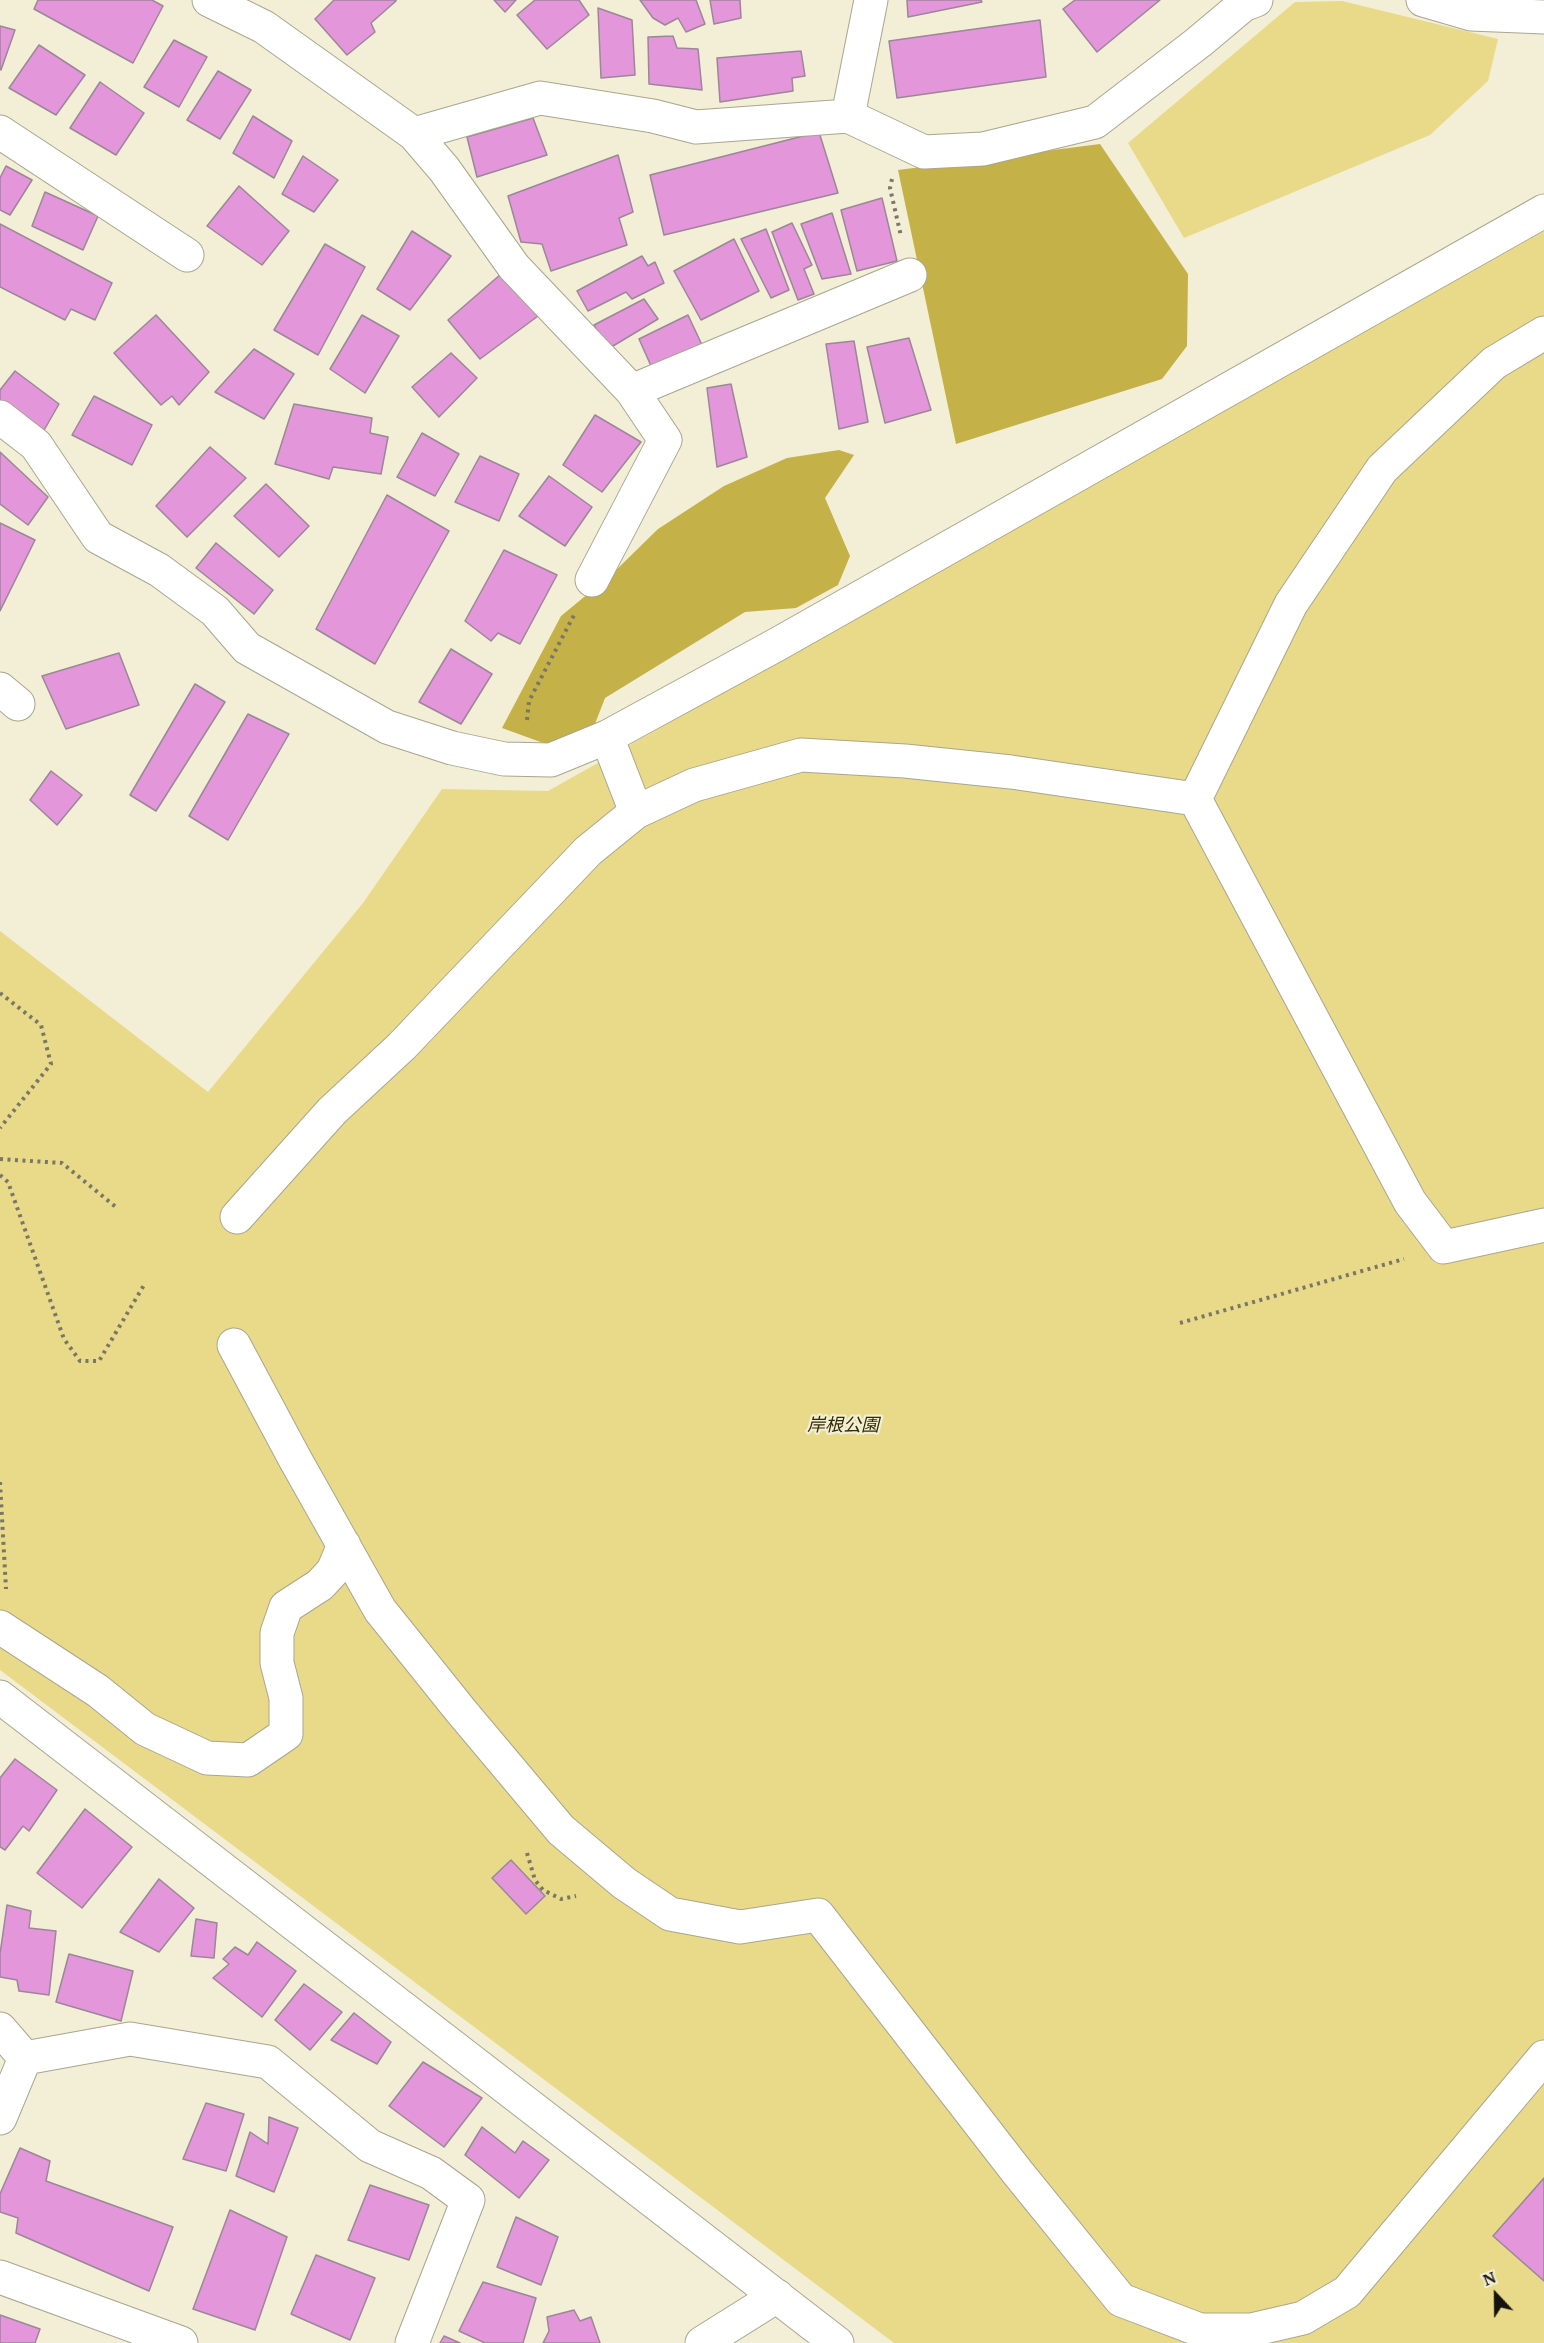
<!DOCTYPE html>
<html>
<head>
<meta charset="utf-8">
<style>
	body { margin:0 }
	#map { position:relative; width:1544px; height:2343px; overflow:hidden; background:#f3eed6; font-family:"PT Serif",serif }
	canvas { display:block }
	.north { position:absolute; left:1466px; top:2265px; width:60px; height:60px; -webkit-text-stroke:4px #f3eed6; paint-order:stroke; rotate:338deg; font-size:16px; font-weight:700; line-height:24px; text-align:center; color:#15130b }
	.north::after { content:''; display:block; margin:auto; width:21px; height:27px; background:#15130b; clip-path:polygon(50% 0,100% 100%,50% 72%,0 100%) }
</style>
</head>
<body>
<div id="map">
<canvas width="1544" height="2343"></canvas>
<div class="north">N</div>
</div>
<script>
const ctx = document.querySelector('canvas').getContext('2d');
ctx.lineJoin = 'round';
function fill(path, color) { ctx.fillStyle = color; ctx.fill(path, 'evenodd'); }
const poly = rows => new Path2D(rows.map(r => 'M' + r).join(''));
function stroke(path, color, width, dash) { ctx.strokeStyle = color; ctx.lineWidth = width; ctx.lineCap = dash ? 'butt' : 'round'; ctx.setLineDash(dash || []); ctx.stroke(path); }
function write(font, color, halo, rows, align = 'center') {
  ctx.font = font + ' "PT Serif","Noto Sans JP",serif'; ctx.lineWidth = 4.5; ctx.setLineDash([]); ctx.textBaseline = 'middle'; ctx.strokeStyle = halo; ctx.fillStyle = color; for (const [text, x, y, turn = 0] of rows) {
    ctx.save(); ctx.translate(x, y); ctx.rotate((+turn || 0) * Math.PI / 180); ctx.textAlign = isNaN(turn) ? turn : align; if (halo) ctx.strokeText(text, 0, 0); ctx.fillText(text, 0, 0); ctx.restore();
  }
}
const green = poly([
	[1342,1,1498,39,1488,81,1430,135,1184,238,1128,143,1295,2],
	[1544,231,1544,2343,894,2343,0,1670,0,931,208,1092,363,903,442,789,548,791]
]);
const forest = poly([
	[1100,144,1188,274,1187,346,1162,379,956,444,898,170],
	[839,450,854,455,825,498,850,556,838,585,796,608,745,612,605,698,593,729,546,744,502,728,561,616,612,574,658,529,724,486,787,458]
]);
const building = poly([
	[38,0,152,0,163,6,133,63,34,9,38,0],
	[334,0,396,0,396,1,371,23,375,32,347,55,315,19,334,0],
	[494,0,516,0,505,12,494,0],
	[535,0,579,0,589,15,547,49,517,15,535,0],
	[640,0,696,0,705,24,686,32,678,18,665,25,653,18,640,0],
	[710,0,740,0,741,18,714,24,710,0],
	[907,0,981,0,982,2,908,17,907,0],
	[1075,0,1160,0,1097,52,1063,9,1075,0],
	[598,8,632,20,635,75,601,78,598,8],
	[1040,20,1046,77,897,98,889,41,1040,20],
	[0,26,15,30,1,70,0,69,0,26],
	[673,36,677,48,698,49,702,90,649,84,648,37,673,36],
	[174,40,207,57,179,107,144,87,174,40],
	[39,45,85,75,56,115,9,88,39,45],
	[801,51,805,76,792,78,793,91,720,102,717,58,801,51],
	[218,71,251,90,220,139,187,120,218,71],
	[100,82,144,113,116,155,70,128,100,82],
	[253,116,292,141,274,178,233,153,253,116],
	[533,118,547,155,477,177,467,137,533,118],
	[819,132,838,193,664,235,650,175,819,132],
	[618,155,633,212,619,218,627,245,551,271,542,244,521,242,508,196,618,155],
	[303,156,338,180,314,212,282,194,303,156],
	[6,166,32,180,10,215,0,210,0,178,6,166],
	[239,186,289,231,262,265,207,226,239,186],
	[45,192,98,216,83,250,32,226,45,192],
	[882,198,897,261,857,271,841,210,882,198],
	[832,213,851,274,822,279,801,224,832,213],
	[792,223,812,265,804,269,814,294,798,300,772,232,792,223],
	[0,224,112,283,95,320,71,309,65,320,0,287,0,224],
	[766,229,789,290,771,298,741,239,766,229],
	[412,231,451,256,410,310,377,289,412,231],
	[734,239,759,291,701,320,674,271,734,239],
	[325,244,365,267,318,355,274,330,325,244],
	[642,256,648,266,655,262,664,283,632,299,626,292,588,311,577,291,642,256],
	[501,274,538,316,480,359,448,320,501,274],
	[644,299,658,319,608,349,594,325,644,299],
	[156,315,209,372,179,405,172,396,161,405,114,353,156,315],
	[362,315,399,336,365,393,330,369,362,315],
	[688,315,702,345,652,368,639,339,688,315],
	[909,338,931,410,885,423,867,347,909,338],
	[854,341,868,422,839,429,826,344,854,341],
	[254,349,294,374,264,419,215,392,254,349],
	[451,353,477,378,439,417,412,387,451,353],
	[15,371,59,404,39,439,0,405,0,390,15,371],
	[731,384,747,457,717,467,707,388,731,384],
	[94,396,152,425,132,465,72,435,94,396],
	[294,404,372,418,370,433,388,437,381,474,333,467,329,479,275,464,294,404],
	[595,415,641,442,602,492,563,465,595,415],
	[422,433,459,454,435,496,397,477,422,433],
	[210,447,246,478,187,537,156,506,210,447],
	[0,452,48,497,28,525,0,504,0,452],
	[480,456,519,474,499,521,455,502,480,456],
	[549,476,592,507,565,546,519,516,549,476],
	[266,484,309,526,279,557,234,516,266,484],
	[387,495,449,531,375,664,316,629,387,495],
	[0,523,35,540,0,611,0,523],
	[216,543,273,590,254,614,196,568,216,543],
	[504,550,557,575,520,644,498,633,491,641,465,621,504,550],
	[451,649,492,674,461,724,419,702,451,649],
	[119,653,139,705,66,729,42,676,119,653],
	[195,684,225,702,156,811,130,795,195,684],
	[248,714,289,734,228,840,189,816,248,714],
	[51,771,82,795,57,825,30,800,51,771],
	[15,1759,57,1790,29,1831,23,1826,5,1850,0,1847,0,1778,15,1759],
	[85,1809,132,1847,82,1908,37,1873,85,1809],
	[511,1860,545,1896,526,1914,492,1878,511,1860],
	[159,1879,194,1908,159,1952,120,1932,159,1879],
	[7,1905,31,1911,29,1928,56,1931,49,1995,19,1991,17,1980,0,1977,0,1954,7,1905],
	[196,1919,217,1923,214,1958,191,1956,196,1919],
	[257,1942,296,1971,262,2017,213,1978,229,1964,223,1959,235,1947,248,1955,257,1942],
	[69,1954,133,1971,121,2021,56,2002,69,1954],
	[304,1984,342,2012,310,2050,275,2020,304,1984],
	[354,2013,391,2042,377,2064,331,2040,354,2013],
	[423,2062,482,2098,444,2147,389,2106,423,2062],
	[206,2103,244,2114,226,2171,183,2159,206,2103],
	[269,2117,298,2128,274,2192,236,2176,250,2132,268,2144,269,2117],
	[482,2127,515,2153,523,2141,549,2160,519,2198,465,2155,482,2127],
	[20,2148,50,2161,46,2181,173,2227,149,2291,16,2233,18,2218,0,2212,0,2194,20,2148],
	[1544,2178,1544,2281,1493,2236,1544,2178],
	[370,2185,429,2205,409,2260,348,2240,370,2185],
	[230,2210,287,2237,255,2330,193,2309,230,2210],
	[516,2217,558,2237,541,2285,497,2267,516,2217],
	[316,2255,375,2278,350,2340,291,2314,316,2255],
	[483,2282,536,2298,523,2343,485,2343,459,2331,483,2282],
	[574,2310,580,2321,591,2317,600,2343,543,2343,549,2331,547,2317,574,2310],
	[0,2315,40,2329,35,2343,0,2343,0,2315],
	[444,2336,460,2343,440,2343,444,2336]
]);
const path = poly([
	[892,179,890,188,901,236],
	[527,720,529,701,574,615],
	[0,993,41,1025,51,1064,0,1128],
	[0,1159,62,1163,117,1208],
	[0,1175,8,1182,64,1339,80,1361,99,1361,144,1285],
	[1180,1323,1404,1259],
	[0,1482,6,1589],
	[527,1853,535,1880,543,1890,561,1899,576,1896]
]);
const street = poly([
	[209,0,264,27,414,134,444,169,514,267,632,391,665,440,592,580],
	[1423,0,1471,14,1544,17],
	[848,116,871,0],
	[0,132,187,255],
	[414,134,540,98,653,116,696,127,848,116,924,152,983,149,1095,122,1199,42,1243,5,1256,0],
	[632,391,910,275],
	[0,417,36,445,98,537,159,570,215,611,247,648,387,727,452,748,504,759,551,760,607,737,776,645,1544,211],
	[0,689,18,704],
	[607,737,636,812],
	[1195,799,1410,1202,1444,1247,1544,1225],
	[1195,799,1291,604,1382,469,1494,363,1544,333],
	[237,1217,332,1111,402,1046,588,851,636,812,694,785,801,755,905,761,1011,772,1195,799],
	[234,1345,295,1459,380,1610,461,1711,561,1830,624,1883,670,1914,740,1927,818,1915,1018,2173,1121,2300,1200,2330,1251,2330,1303,2318,1347,2292,1544,2057],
	[0,1627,98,1691,145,1729,207,1758,248,1760,286,1734,286,1698,277,1663,277,1633,286,1607,320,1585,333,1571,344,1545],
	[0,1697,837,2343],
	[0,2029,25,2058,0,2118],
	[25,2058,130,2039,268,2062,370,2146,431,2173,468,2200,412,2343],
	[0,2277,181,2343],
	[702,2343,777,2296]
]);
const parkNames = [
	["岸根公園",843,1426]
];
fill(green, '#e8da89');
fill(forest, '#c4b147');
fill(building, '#e496da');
stroke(building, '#9a8797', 1.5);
stroke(street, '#a9a68f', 35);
stroke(path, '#7a7768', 4, [3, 4.5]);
stroke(street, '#fff', 33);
write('italic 18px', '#322b00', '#f3eed6', parkNames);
</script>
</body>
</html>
